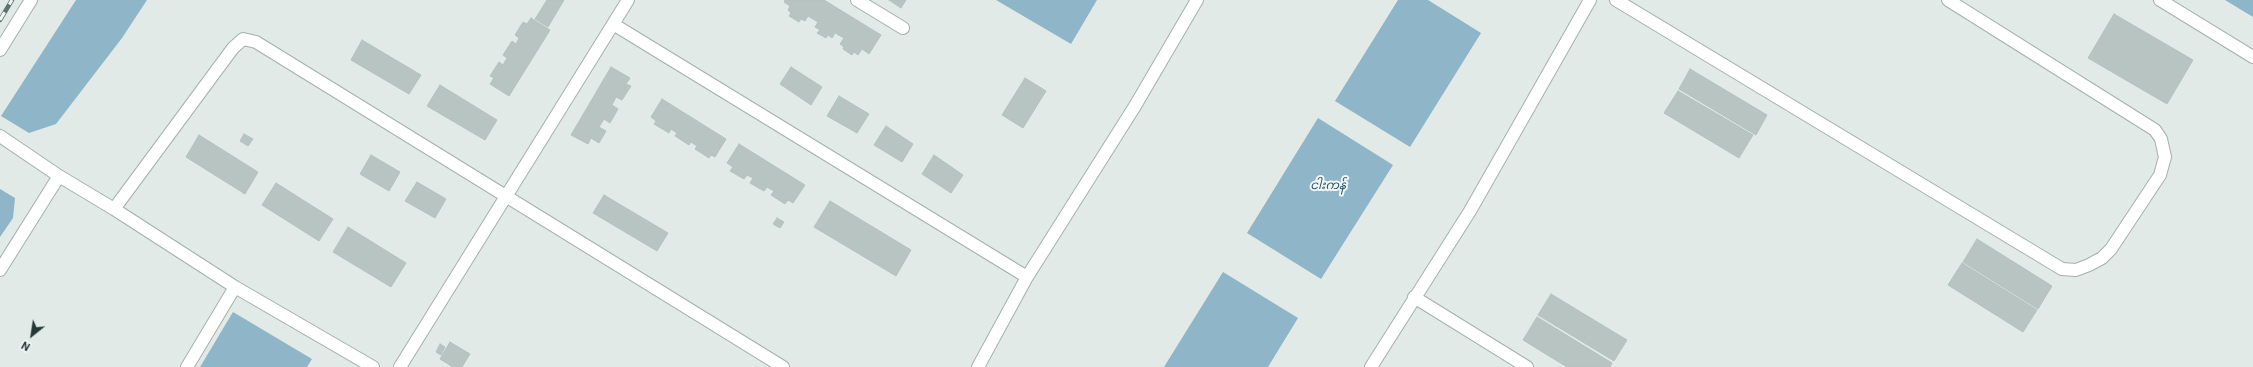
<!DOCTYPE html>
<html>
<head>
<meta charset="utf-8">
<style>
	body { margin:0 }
	#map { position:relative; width:2253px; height:367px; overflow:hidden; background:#e1eae7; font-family:Roboto,sans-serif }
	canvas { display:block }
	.north { position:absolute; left:12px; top:315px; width:40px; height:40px; -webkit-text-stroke:3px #f1f7f5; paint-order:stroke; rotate:210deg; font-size:11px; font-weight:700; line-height:16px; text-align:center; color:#243836 }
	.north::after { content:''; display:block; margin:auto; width:14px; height:18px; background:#243836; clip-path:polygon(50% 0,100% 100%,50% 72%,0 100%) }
</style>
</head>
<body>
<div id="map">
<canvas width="2253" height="367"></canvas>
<div class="north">N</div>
</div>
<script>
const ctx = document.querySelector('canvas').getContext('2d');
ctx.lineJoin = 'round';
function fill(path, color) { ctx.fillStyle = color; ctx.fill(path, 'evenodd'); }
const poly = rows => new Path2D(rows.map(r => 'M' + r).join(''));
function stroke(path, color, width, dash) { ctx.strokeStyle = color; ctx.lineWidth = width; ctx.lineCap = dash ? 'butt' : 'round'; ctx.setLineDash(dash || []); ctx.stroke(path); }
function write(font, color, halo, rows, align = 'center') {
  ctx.font = font + ' Roboto,"Noto Sans Myanmar",sans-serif'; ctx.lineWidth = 4; ctx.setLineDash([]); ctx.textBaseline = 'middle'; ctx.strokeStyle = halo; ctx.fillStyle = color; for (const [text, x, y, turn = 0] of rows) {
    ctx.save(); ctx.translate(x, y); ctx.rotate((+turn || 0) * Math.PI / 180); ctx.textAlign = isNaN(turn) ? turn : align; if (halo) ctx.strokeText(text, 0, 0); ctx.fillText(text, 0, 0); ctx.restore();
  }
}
const water = poly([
	[76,0,147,0,122,38,56,124,29,133,1,116],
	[996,0,1097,0,1071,44],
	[1398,0,1428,0,1481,33,1410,147,1335,101],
	[2225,0,2253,0,2253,17],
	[1318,118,1393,165,1321,279,1247,233],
	[0,189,15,198,13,218,0,237],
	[1223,272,1298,318,1268,367,1164,367],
	[233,312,312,359,307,367,200,367]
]);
const building = poly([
	[547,0,564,0,548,27,535,19,547,0],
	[785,0,824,0,881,35,869,54,862,49,858,55,854,52,852,55,843,49,844,47,840,44,844,38,835,33,832,38,828,35,826,38,817,33,820,30,815,27,818,22,808,16,805,21,801,19,799,22,789,16,791,13,788,10,790,6,784,2,785,0],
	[889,0,906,0,901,8,889,0],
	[2114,14,2193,60,2167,104,2088,58,2114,14],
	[531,18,550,30,509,96,490,84,494,78,490,76,499,62,503,65,507,58,503,55,512,41,516,44,519,38,515,35,523,22,527,24,531,18],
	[362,40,421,75,409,94,351,60,362,40],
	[611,67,630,78,626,84,631,86,622,100,616,97,612,105,618,109,610,123,604,119,599,127,606,131,599,143,591,138,588,144,571,135,611,67],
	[791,67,822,87,811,105,780,84,791,67],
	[1690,69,1767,115,1756,135,1679,89,1690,69],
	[1025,78,1046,91,1023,128,1002,115,1025,78],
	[440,85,497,120,485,140,427,106,440,85],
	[1678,91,1753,135,1739,158,1664,113,1678,91],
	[839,96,869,114,857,133,827,116,839,96],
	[662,99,726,139,715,157,711,155,709,158,695,149,697,146,691,142,689,145,675,136,677,133,671,129,669,133,654,124,656,121,651,117,662,99],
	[886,126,913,144,902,162,874,145,886,126],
	[244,134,253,139,248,146,240,141,244,134],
	[199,135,258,172,245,194,186,157,199,135],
	[739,144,805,185,793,203,788,200,785,204,771,195,774,191,767,187,764,191,750,183,753,178,747,175,744,179,730,171,733,167,727,163,739,144],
	[371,155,400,172,389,191,360,174,371,155],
	[934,155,963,175,951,193,922,174,934,155],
	[417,182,446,199,435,218,405,201,417,182],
	[276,183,333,219,319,241,262,205,276,183],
	[604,195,668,233,657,251,593,213,604,195],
	[830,201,911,250,896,276,814,227,830,201],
	[777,218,784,222,780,228,773,224,777,218],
	[348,227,406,263,391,287,333,252,348,227],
	[1977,239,2052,286,2038,309,1963,262,1977,239],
	[1962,263,2037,310,2023,332,1948,285,1962,263],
	[1551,294,1627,340,1614,361,1538,315,1551,294],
	[1537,317,1612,363,1610,367,1567,367,1523,340,1537,317],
	[450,342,470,354,462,367,453,367,440,359,450,342],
	[440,344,445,347,441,355,436,352,440,344]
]);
const minor = poly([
	[857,0,903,28],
	[1616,0,2062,269,2076,270,2089,265,2102,258,2111,249,2160,175,2165,157,2161,139,2155,130,1948,0],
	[2160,0,2253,57],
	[613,24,1027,277],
	[0,50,31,0],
	[0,136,59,176,114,209,235,287,373,367],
	[114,209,233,48,243,39,256,42,783,367],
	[0,270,59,176],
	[1414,297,1527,367],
	[187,367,235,287],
	[400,367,628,0],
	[978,367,1027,277,1135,106,1197,0],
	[1371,367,1470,211,1590,0]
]);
const rail = poly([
	[0,20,12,0]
]);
const waterNames = [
	["ငါးကန်",1328,186]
];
fill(water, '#8fb5c8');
fill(building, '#b7c4c1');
stroke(building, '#b4c2bf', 1);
stroke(minor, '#a5b1ae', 14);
stroke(minor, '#fff', 12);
stroke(rail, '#5e7472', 4.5);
stroke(rail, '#f1f7f5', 3, [9]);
write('italic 12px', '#25536d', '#f1f7f5', waterNames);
</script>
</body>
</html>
